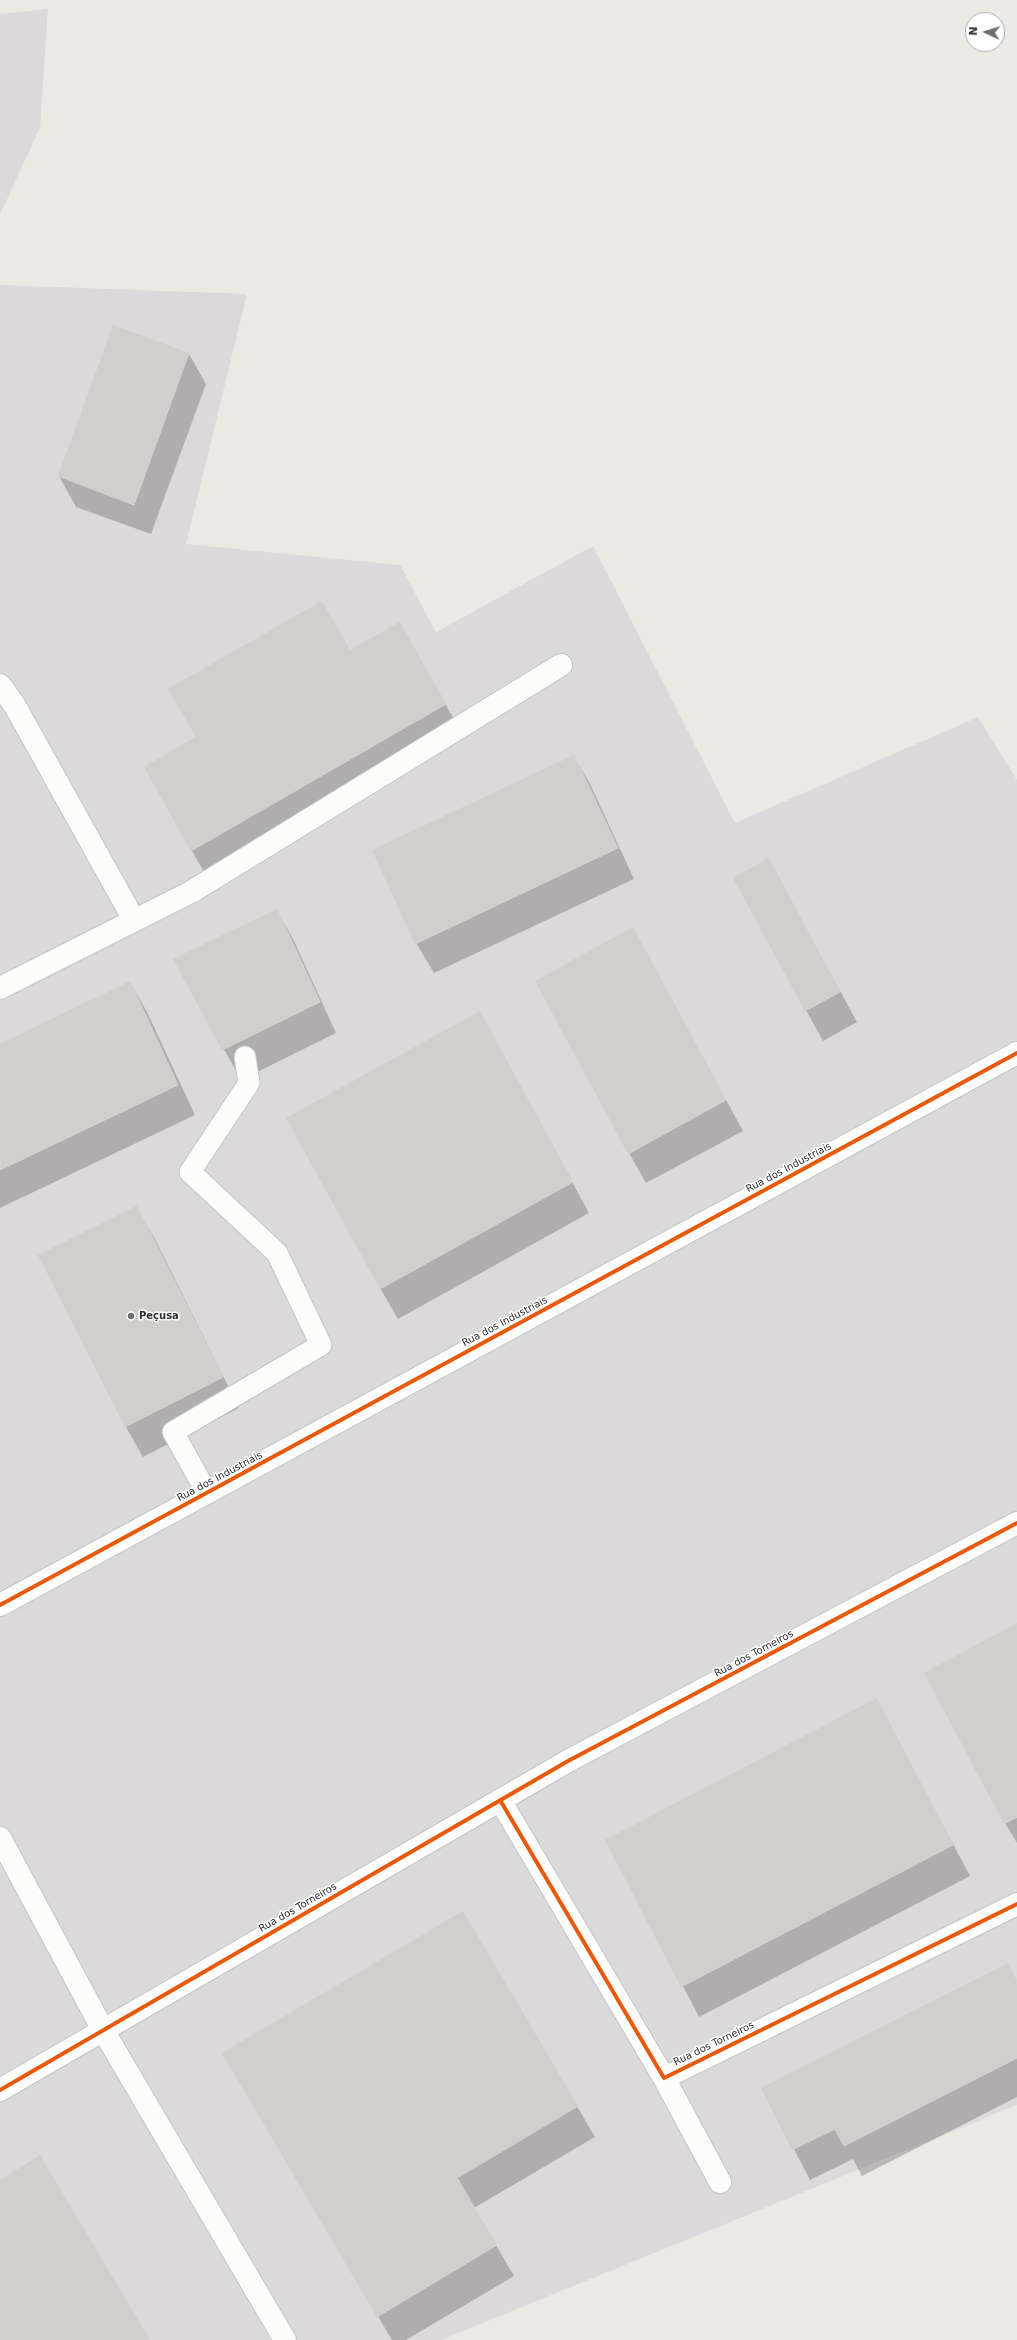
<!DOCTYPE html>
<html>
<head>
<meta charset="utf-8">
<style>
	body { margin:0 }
	#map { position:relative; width:1017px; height:2340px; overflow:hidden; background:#ece8e4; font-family:"DejaVu Sans",sans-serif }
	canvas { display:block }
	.north { position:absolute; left:965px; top:12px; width:40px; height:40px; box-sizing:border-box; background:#fff; border:1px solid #ababab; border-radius:50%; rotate:274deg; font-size:11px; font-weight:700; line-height:16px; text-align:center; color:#2e2e2e }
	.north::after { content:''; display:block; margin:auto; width:14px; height:18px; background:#706f6e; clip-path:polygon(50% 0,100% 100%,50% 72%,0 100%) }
</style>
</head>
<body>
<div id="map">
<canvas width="1017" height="2340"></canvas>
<div class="north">N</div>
</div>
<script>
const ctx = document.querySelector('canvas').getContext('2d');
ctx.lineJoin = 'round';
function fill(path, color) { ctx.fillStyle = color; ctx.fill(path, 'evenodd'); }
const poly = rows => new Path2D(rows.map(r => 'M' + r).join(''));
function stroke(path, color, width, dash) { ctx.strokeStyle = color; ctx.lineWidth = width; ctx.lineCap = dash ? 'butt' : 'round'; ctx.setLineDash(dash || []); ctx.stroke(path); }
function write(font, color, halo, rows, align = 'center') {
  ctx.font = font + ' "DejaVu Sans",sans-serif'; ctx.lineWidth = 3; ctx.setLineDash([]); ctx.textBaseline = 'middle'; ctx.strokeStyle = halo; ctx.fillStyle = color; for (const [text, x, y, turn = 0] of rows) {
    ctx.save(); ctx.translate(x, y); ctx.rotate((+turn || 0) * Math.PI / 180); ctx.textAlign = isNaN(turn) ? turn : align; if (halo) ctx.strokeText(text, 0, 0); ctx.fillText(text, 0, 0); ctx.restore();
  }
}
const industrial = poly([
	[48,9,40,127,0,215,0,14],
	[0,285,247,294,186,544,400,565,436,632,593,546,735,823,978,717,1017,780,1017,2105,441,2340,0,2340]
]);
const shadow = poly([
	[114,326,189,354,206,384,151,534,76,507,59,476],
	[399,623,463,735,209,881,145,768],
	[574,756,591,786,634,879,434,973,416,943],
	[768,859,857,1022,823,1041,734,878],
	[277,910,294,941,336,1033,241,1080,174,959],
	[633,928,743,1131,646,1183,629,1153],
	[130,982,147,1012,195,1115,0,1208,0,1045],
	[497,1043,589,1213,398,1319,380,1288],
	[136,1207,154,1237,239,1408,143,1457,126,1427,40,1256],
	[1017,1624,1017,1843,1005,1823],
	[877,1700,970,1876,699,2017,607,1841],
	[463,1912,595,2137,474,2208,514,2276,406,2340,392,2340,241,2084],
	[1007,1964,1017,1981,1017,2097,862,2176,853,2159,810,2180,762,2088]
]);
const building = poly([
	[113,325,189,353,134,505,58,476,113,325],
	[322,601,350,650,400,622,446,704,191,851,144,767,196,737,168,689,322,601],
	[574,755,618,848,415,944,372,850,574,755],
	[769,858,840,992,805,1011,733,878,769,858],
	[277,909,320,1002,222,1050,173,959,277,909],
	[633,927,726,1100,628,1154,535,981,633,927],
	[130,981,178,1085,0,1170,0,1044,130,981],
	[480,1011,573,1182,380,1289,286,1118,480,1011],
	[137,1206,223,1377,125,1427,38,1255,137,1206],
	[1017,1623,1017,1817,1004,1824,924,1673,1017,1623],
	[877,1698,953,1845,681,1987,605,1840,877,1698],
	[463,1911,578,2106,457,2178,497,2245,377,2317,222,2053,463,1911],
	[1008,1963,1017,1981,1017,2058,844,2146,835,2129,792,2150,761,2088,1008,1963],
	[40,2155,150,2340,0,2340,0,2180,40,2155]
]);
const service = poly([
	[207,1493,173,1432,321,1345,277,1253,190,1172,249,1083,245,1057]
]);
const minor = poly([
	[0,685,15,706,134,920],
	[0,988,191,892,561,665],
	[0,1605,1017,1053],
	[500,1800,664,2078,1017,1904],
	[0,1838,103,2030,285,2340],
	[664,2078,720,2182],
	[0,2090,568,1761,1017,1523]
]);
const cycleway = poly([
	[0,1605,1017,1053],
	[500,1800,664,2078,1017,1904],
	[0,2090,568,1761,1017,1523]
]);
const markers = [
	[131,1316,4,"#706f6e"]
];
const streetNames = [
	["Rua dos Industriais",789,1168,-28],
	["Rua dos Industriais",505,1322,-28],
	["Rua dos Industriais",220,1477,-28],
	["Rua dos Torneiros",754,1654,-28],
	["Rua dos Torneiros",298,1908,-30],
	["Rua dos Torneiros",714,2044,-26]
];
const poiNames = [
	["Peçusa",139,1316]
];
fill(industrial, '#dcd9db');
fill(shadow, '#0003');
fill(building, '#d1cecb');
stroke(building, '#d7d4d0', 1);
stroke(service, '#c5c4c5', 23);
stroke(minor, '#c5c4c5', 24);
stroke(service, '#fcfcfb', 21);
stroke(minor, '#fcfcfb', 22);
stroke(cycleway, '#e8590c', 4);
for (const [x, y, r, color] of markers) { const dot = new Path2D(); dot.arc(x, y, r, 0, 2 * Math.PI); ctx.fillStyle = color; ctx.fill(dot); stroke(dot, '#fff', 1.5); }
write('10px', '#2e2e2e', '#fff', streetNames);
write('bold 10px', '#2e2e2e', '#fff', poiNames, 'left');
</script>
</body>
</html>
